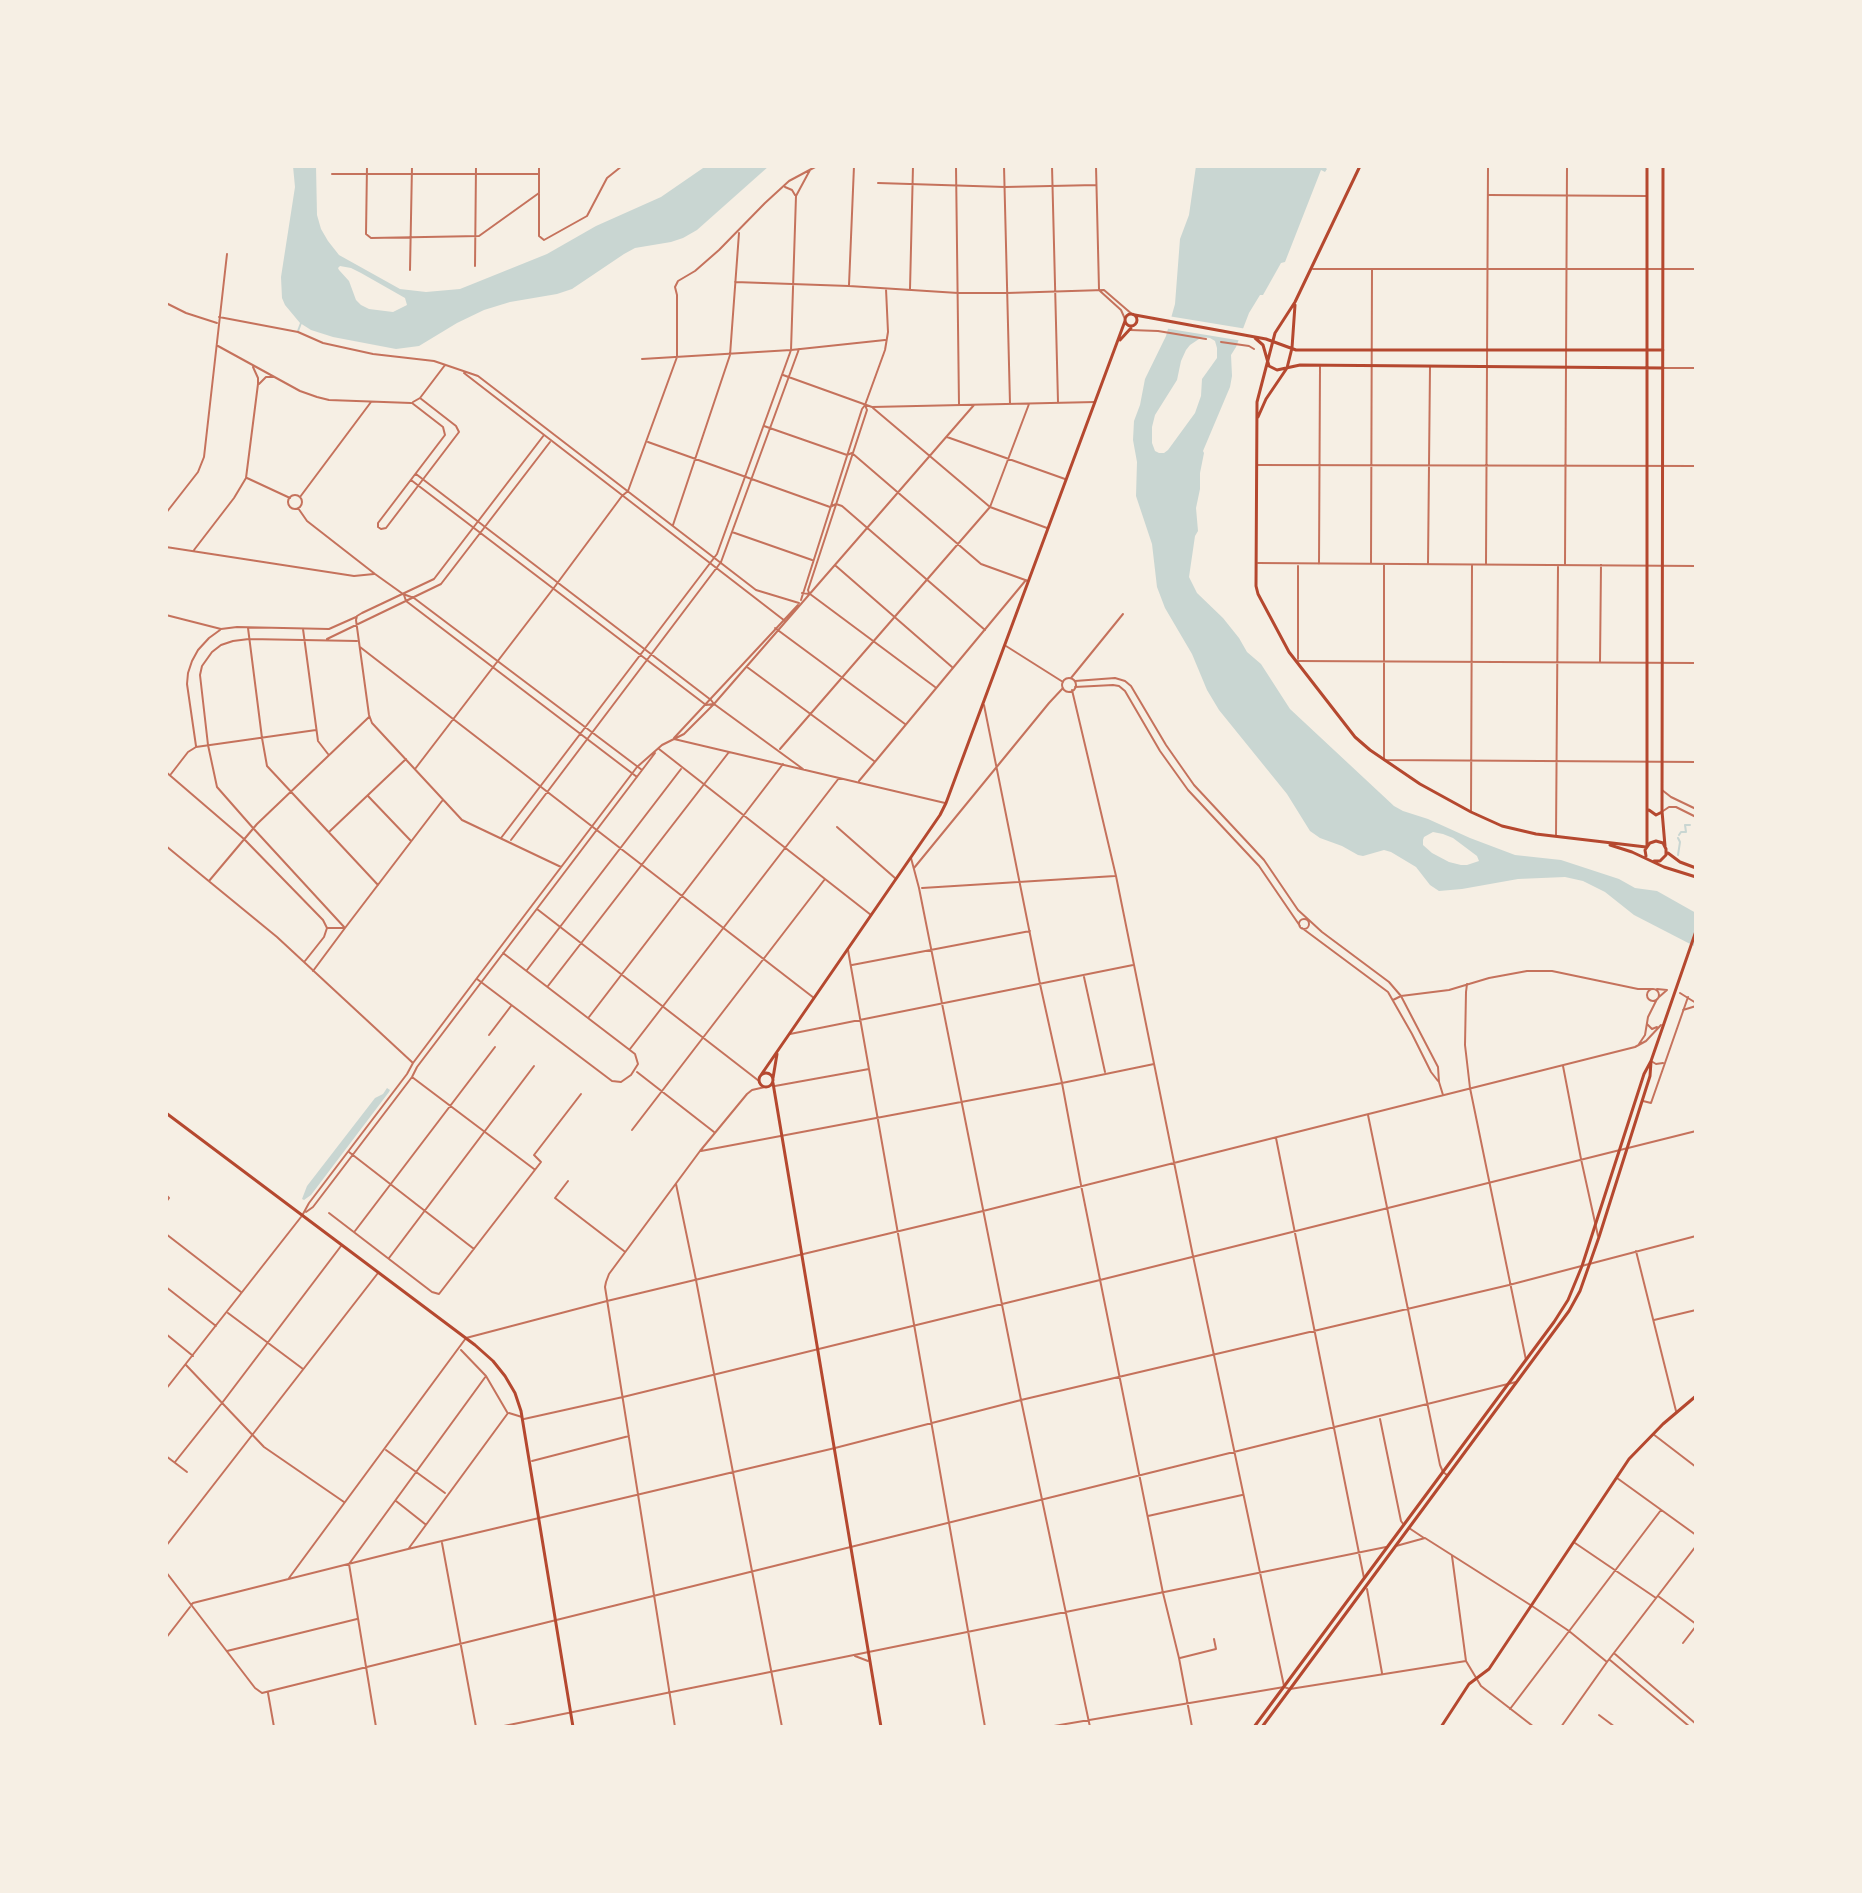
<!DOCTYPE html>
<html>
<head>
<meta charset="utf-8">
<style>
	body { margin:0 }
	#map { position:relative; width:1862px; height:1893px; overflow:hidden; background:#f6efe4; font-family:"Roboto Condensed",sans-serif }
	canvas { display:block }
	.frame { position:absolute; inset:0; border:168px solid #f6efe4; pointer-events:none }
</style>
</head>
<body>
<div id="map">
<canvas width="1862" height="1893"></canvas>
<div class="frame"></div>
</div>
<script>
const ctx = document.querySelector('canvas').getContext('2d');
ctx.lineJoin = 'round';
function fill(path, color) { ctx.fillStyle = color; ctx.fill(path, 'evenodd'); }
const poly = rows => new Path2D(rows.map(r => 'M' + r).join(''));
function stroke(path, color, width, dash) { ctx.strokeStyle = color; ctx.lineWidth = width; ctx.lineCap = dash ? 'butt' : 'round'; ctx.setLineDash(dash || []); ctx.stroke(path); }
const water = poly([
	[293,166,316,166,317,215,321,229,328,241,339,255,400,289,426,292,460,289,470,285,547,254,596,226,661,197,706,166,769,166,697,230,683,238,671,242,635,248,624,254,572,289,557,294,510,302,484,310,457,323,419,346,396,349,333,337,311,330,300,323,285,305,282,298,281,277,295,187],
	[340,266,351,268,361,273,405,298,407,305,393,312,369,309,361,305,356,300,349,281,339,270,338,268],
	[1196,166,1324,166,1327,169,1325,172,1321,170,1285,262,1281,263,1263,295,1260,295,1249,313,1236,347,1231,355,1232,376,1230,387,1203,451,1204,453,1200,473,1200,489,1196,508,1198,531,1195,536,1189,577,1197,593,1223,618,1239,638,1247,652,1261,664,1290,709,1394,806,1403,811,1428,819,1470,838,1515,855,1561,860,1619,879,1635,888,1657,891,1696,913,1696,947,1634,915,1605,892,1583,881,1565,877,1518,879,1462,889,1439,891,1430,885,1416,867,1391,852,1384,850,1363,856,1358,855,1342,846,1320,838,1310,831,1287,794,1219,710,1207,690,1192,654,1165,608,1157,587,1152,544,1136,496,1137,462,1133,440,1134,421,1140,405,1145,379,1166,336,1175,304,1180,239,1189,215],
	[1202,337,1210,338,1215,341,1217,348,1217,358,1202,379,1201,396,1195,413,1168,450,1164,453,1159,453,1155,451,1152,443,1152,427,1155,415,1177,380,1181,361,1186,350,1190,345],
	[1433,832,1443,834,1453,838,1477,856,1479,861,1467,865,1461,865,1449,862,1432,853,1423,845,1423,840,1424,837],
	[387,1088,390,1090,389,1092,311,1195,304,1200,302,1199,307,1186,375,1098,383,1094]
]);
const pier = poly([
	[1168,316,1247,329,1243,341,1164,328]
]);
const stream = poly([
	[298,331,301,323],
	[1679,835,1681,832,1686,832,1685,825,1690,825],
	[1678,855,1680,842,1678,838]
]);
const pedestrian = poly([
	[1130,330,1158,331,1206,339],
	[1221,342,1249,346,1254,349]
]);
const minor = poly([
	[367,166,366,234,371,238,479,236,539,193],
	[539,166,539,236,544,240,587,216,607,178,622,166],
	[956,166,959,405],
	[1004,166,1010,404],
	[1052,166,1058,402],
	[1096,166,1099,289],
	[332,174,539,174],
	[878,183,1005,187,1096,185],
	[785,187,792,190,795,195],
	[1489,195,1647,196],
	[475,266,476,166],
	[1313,269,1696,269],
	[410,270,412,166],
	[735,282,849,286,958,293,1007,293,1104,290,1133,315],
	[849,285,854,166],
	[910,289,913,166],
	[1100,291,1121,310,1125,319],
	[166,303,186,313,217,323],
	[219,317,298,332,323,343,373,354,434,361,478,376,756,590,799,603],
	[218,346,300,391,317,397,329,400,411,403],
	[642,359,791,350,885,340],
	[1664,368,1696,368],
	[464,373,785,621],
	[783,375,872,407,1095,402],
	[259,384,266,377,274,377],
	[413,402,420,398,445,365],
	[412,403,443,427,445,435,378,523,378,527,381,529,386,528,459,432,456,426,420,398],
	[873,408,990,507,1047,528],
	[764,426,847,455,852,453,981,564,1028,581],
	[544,435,434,579,362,613,357,616,356,620,369,715,372,723,462,820,561,867],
	[947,437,1065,479],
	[648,442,830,507,836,504,842,506,985,630],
	[1257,465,1696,466],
	[416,474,711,700,714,704,803,769],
	[247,478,290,498],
	[411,480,706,705,713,704],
	'288 502a7 7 0 1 1 14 0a7 7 0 1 1-14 0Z',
	[300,497,371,402],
	[298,508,307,521,375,574,403,594,414,598,642,770],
	[166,513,198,472,204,457,227,254],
	[673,525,730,355,739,233],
	[732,532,812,560],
	[166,547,354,576,374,574],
	[194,550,234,498,246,478,258,384,258,378,253,367],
	[1258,563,1696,566],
	[1371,563,1372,270],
	[1319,564,1320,367],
	[1384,564,1384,760,1696,762],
	[1428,564,1430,367],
	[1486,564,1488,166],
	[1565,564,1567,166],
	[836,566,952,667],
	[1298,566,1298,659],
	[802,593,810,594,935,687],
	[809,593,808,590,867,410,865,405],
	[404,595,406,601,637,777],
	[801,600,862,409,865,405,885,350,888,332,886,289],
	[166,615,221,629,237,627,329,629,356,617],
	[248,628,262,738,267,766,378,885],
	[775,628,905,724],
	[303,629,318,741,328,754],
	[327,639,441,584,550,442],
	[1006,646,1063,682],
	[360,647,814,998],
	[1297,661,1696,663],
	[1600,662,1601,565],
	[747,667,874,761],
	[1071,678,1123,614],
	'1062 685a7 7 0 1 1 14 0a7 7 0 1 1-14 0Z',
	[1075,681,1115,678,1125,681,1131,686,1166,745,1194,785,1264,860,1298,910,1322,932,1389,982,1401,996,1438,1067,1439,1082,1443,1095],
	[1075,687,1113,685,1119,686,1125,691,1160,751,1188,790,1259,866,1300,926],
	[1072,690,1116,876,1193,1256,1284,1686],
	[984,705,1040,984,1062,1083,1081,1185,1163,1593,1179,1658,1192,1727],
	[674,738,798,605],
	[674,739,945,803],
	[196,746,187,684,188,673,192,661,198,650,209,638,220,630],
	[659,749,871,915],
	[780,749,990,507,1029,404],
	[415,769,553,589,622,496,628,491,677,357,677,295,675,287,678,281,695,271,719,250,765,203,789,181,817,166],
	[166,772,244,839,323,920,327,928],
	[171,774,188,752,196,747,316,730],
	[859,781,1026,580],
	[1662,790,1671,797,1696,809],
	[368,796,411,841],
	[1471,811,1472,565],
	[1663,811,1669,807,1676,807,1696,817],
	[837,827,895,878],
	[330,831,406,759],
	[1556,836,1558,566],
	[501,838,717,554,791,350,796,196,810,170],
	[511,840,721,562,799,349],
	[166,846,277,937,413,1063],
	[911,858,919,888,1021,1400,1090,1727],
	[914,868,1049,703,1063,688],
	[209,881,257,824,369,717],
	[922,888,1115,876],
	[537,909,759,1081],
	'1299 924a5 5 0 1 1 10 0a5 5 0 1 1-10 0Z',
	[1302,928,1388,992,1412,1034,1431,1072,1438,1081],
	[848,950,985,1727],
	[305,961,324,937,327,928,345,928,442,801],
	[852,965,1030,931],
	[527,970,681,769],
	[313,971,345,928,253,828,217,787,208,745,200,675,202,666,212,652,221,645,233,641,249,639,357,641],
	[1084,977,1105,1072],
	[477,979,612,1081,621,1082,631,1075,638,1064,635,1054,503,953],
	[1467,984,1466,992,1465,1045,1470,1088,1526,1360],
	[548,986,729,752],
	[1657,989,1667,990,1659,997],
	'1647 995a6 6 0 1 1 12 0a6 6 0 1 1-12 0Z',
	[1680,993,1696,1003],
	[1393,1000,1401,996,1449,990,1489,978,1527,971,1552,971,1638,989,1652,989],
	[1683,1010,1696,1006],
	[589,1017,783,764],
	[1647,1024,1652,1029,1657,1027],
	[790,1034,1133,965],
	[489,1035,511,1006],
	[1639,1044,1645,1035,1648,1017,1657,999],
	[630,1049,839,778],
	[1651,1061,1656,1064,1663,1063],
	[1563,1066,1581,1159,1598,1236],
	[637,1072,714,1132],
	[412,1077,534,1169],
	[775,1086,869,1069],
	[1643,1101,1651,1103,1688,997],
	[1368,1115,1440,1465,1443,1472,1447,1475],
	[632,1130,825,879],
	[1276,1138,1364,1578],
	[701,1151,1062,1083,1154,1064],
	[349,1152,474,1249],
	[568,1181,555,1198,624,1251],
	[676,1184,696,1280,782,1727],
	[166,1195,169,1198,166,1202],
	[306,1212,313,1207,412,1077,417,1067,655,753],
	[329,1213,432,1292,439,1294,541,1162,534,1155,581,1094],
	[303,1214,309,1203,407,1074,413,1063,477,978,637,767,662,745,684,734,714,704,974,405],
	[355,1231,495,1047],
	[166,1234,241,1292],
	[1636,1251,1676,1411],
	[389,1258,534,1066],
	[166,1287,216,1326],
	[228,1313,303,1369],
	[1654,1320,1696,1310],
	[166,1334,193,1356],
	[461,1350,486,1376,507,1412],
	[186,1365,264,1447,344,1502],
	[166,1389,301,1217],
	[509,1413,522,1417],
	[524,1419,623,1397,1100,1280,1696,1131],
	[1380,1419,1401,1521,1404,1525],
	[1653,1434,1696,1467],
	[386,1450,445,1493],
	[166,1456,187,1472],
	[532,1461,629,1436],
	[175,1462,222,1403,341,1246],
	[1617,1478,1696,1535],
	[396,1501,425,1524],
	[1148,1516,1242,1495],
	[1409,1528,1424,1538],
	[442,1543,476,1727],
	[1575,1543,1656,1598],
	[166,1546,378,1273],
	[1396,1546,1425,1538,1532,1606,1569,1631,1607,1662],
	[409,1548,508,1413],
	[1452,1556,1466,1661,1481,1686,1534,1727],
	[166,1572,255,1688,262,1693,1516,1382],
	[289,1578,466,1338,607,1301,983,1211,1635,1047,1646,1041,1661,1025],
	[1367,1589,1382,1673],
	[1658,1596,1696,1624],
	[191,1605,193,1603,408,1549,835,1448,1021,1400,1509,1285,1696,1236],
	[166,1638,190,1607],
	[1683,1643,1696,1626],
	[227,1651,357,1619],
	[1615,1654,1696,1724],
	[855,1656,868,1661],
	[1180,1658,1216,1649,1214,1639],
	[1610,1660,1690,1727],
	[268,1693,274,1727],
	[1510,1709,1661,1510],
	[1599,1715,1615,1727],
	[376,1727,349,1564,486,1376],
	[499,1727,1386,1547],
	[675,1727,605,1287,606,1282,609,1274,700,1151,747,1094,752,1090,765,1087],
	[1048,1727,1284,1687,1290,1689,1466,1661],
	[1561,1727,1607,1662,1696,1546]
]);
const secondary = poly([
	[1360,166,1295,302,1275,333,1257,402,1256,586,1258,594,1289,652,1355,737,1370,750,1420,784,1471,812,1502,826,1536,834,1646,847],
	[1647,166,1647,846],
	[1663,166,1662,811,1665,846],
	'1125 320a6 6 0 1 1 12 0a6 6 0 1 1-12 0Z',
	[1135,315,1266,339,1296,350,1663,350],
	[1255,338,1263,345,1269,366,1277,370,1300,365,1663,368],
	[1120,340,1131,328],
	[1258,417,1266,399,1287,368,1292,348,1295,305],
	[1649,810,1656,815,1662,812],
	[1610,845,1632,852,1664,867,1696,877],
	[1668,853,1680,862,1696,868],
	[1646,856,1645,850,1650,843,1656,841,1663,843,1666,849,1666,855,1660,861,1654,861],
	'759 1080a7 7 0 1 1 14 0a7 7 0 1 1-14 0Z',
	[761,1075,940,815,946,803,1125,321],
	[773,1078,777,1054],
	[773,1083,881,1727],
	[166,1113,475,1345,493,1361,505,1376,515,1393,521,1411,573,1727],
	[1254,1727,1554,1322,1568,1300,1582,1266,1644,1074,1651,1061,1696,931],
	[1262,1727,1569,1311,1580,1291,1599,1237,1650,1076,1651,1062],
	[1441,1727,1469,1684,1489,1669,1629,1459,1663,1424,1696,1396]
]);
fill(water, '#c9d6d2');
fill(pier, '#f6efe4');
stroke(stream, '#c9d6d2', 2);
stroke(pedestrian, '#c5725c', 2);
stroke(minor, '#c5725c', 2);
stroke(secondary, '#b5482f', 3);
</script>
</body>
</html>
